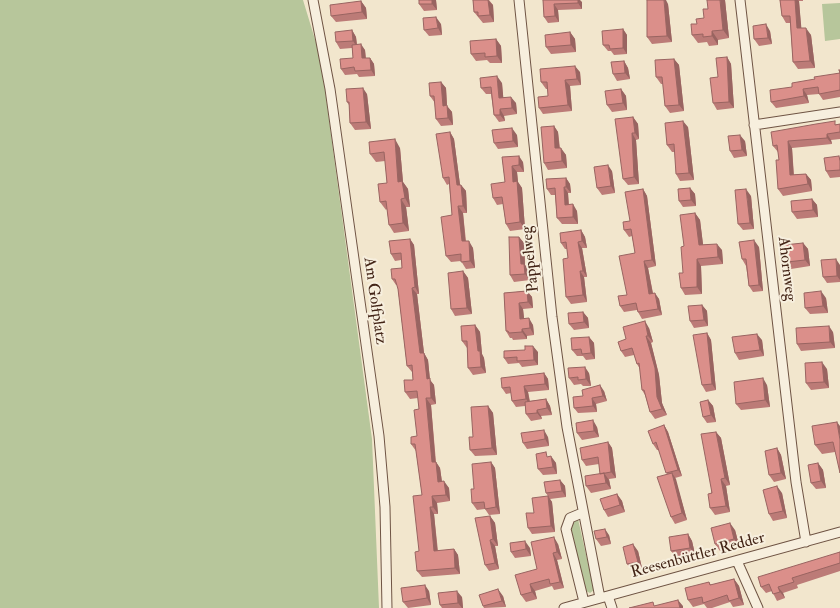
<!DOCTYPE html>
<html>
<head>
<meta charset="utf-8">
<style>
	body { margin:0 }
	canvas { display:block; background:#f2e6cd }
</style>
</head>
<body>
<canvas width="840" height="608"></canvas>
<script>
const ctx = document.querySelector('canvas').getContext('2d');
ctx.lineJoin = 'round';
function fill(path, color) { ctx.fillStyle = color; ctx.fill(path, 'evenodd'); }
const poly = rows => new Path2D(rows.map(r => 'M' + r).join(''));
function stroke(path, color, width, dash) { ctx.strokeStyle = color; ctx.lineWidth = width; ctx.lineCap = dash ? 'butt' : 'round'; ctx.setLineDash(dash || []); ctx.stroke(path); }
function write(font, color, halo, rows, align = 'center') {
  ctx.font = font + ' "IM FELL Double Pica",serif'; ctx.lineWidth = 4; ctx.setLineDash([]); ctx.textBaseline = 'middle'; ctx.strokeStyle = halo; ctx.fillStyle = color; for (const [text, x, y, turn = 0] of rows) {
    ctx.save(); ctx.translate(x, y); ctx.rotate((+turn || 0) * Math.PI / 180); ctx.textAlign = isNaN(turn) ? turn : align; if (halo) ctx.strokeText(text, 0, 0); ctx.fillText(text, 0, 0); ctx.restore();
  }
}
const green = poly([
	[0,0,303,0,317,46,325,90,372,439,379,608,0,608],
	[840,3,840,39,825,41,822,4],
	[578,519,594,590,590,593,584,590,569,528,570,521]
]);
const minor = poly([
	[313,0,330,89,379,436,385,507,387,608],
	[519,0,552,317,567,427,600,598],
	[740,0,796,482,806,542],
	[754,125,840,112],
	[582,513,570,518,566,529,584,602],
	[737,561,758,608],
	[608,596,612,608],
	[564,608,840,532]
]);
const wall = poly([
	[436,0,437,10,424,11,419,4],
	[473,0,489,0,493,5,494,22,483,23,474,12],
	[543,0,582,2,582,9,558,10,559,22,548,23,544,17],
	[725,0,729,38,718,40,718,45,709,46,707,42,698,43,692,35,697,24,704,18,708,9],
	[780,0,803,0,803,1,799,1,801,28,811,35,815,68,798,69,793,62,790,23,786,23,782,16],
	[361,1,366,8,367,19,336,22,331,16],
	[668,4,672,42,652,44,647,37],
	[441,24,442,35,429,36,424,30],
	[623,29,627,35,627,54,614,55,611,51,608,51,603,45],
	[352,30,356,37,357,44,365,50,366,58,370,58,374,64,375,76,359,77,357,74,345,75,341,69,353,58,352,48,340,49,336,42],
	[770,31,772,44,759,46,754,39],
	[570,32,575,39,576,52,551,54,546,47],
	[496,39,501,46,502,63,490,63,487,60,476,61,471,54],
	[727,57,731,64,734,108,717,110,713,103,718,77],
	[674,59,679,65,684,111,670,113,665,106,663,84,661,84,656,77],
	[624,61,628,68,630,79,617,81,613,74],
	[840,70,840,97,823,100,819,94,807,95,809,103,776,108,771,102,792,87,815,79,840,73],
	[580,72,581,85,570,86,572,111,543,114,539,108,548,96,548,89,546,89,541,82],
	[441,82,446,88,447,106,452,112,453,125,441,126,436,119,435,103,430,96],
	[502,83,503,98,516,103,517,114,504,116,505,121,499,122,494,115,491,94,486,94,481,88],
	[621,89,626,96,627,110,612,112,607,105],
	[367,94,371,129,355,130,350,123,349,105,347,102],
	[633,117,638,124,639,139,636,140,639,184,628,185,623,179],
	[837,124,840,124,840,139,831,140,832,144,792,148,794,175,806,174,811,180,812,191,783,196,778,189,779,160,778,152,773,146],
	[554,126,558,132,560,148,566,155,567,168,548,170,544,163],
	[688,127,694,180,680,181,676,174,675,152,672,152,667,145],
	[450,132,454,139,460,185,461,185,466,191,467,213,463,213,466,241,473,248,475,268,466,269,461,261,451,262,446,256,452,215,449,184,447,185,443,178],
	[517,135,518,147,498,149,494,143],
	[745,141,747,156,734,158,730,151],
	[400,148,403,182,408,189,410,207,406,207,409,231,394,233,389,225,387,209,386,210,380,202,387,183,385,161,376,162,370,154],
	[502,157,523,162,524,172,517,172,518,182,522,188,525,229,510,231,506,224,503,204,497,205,493,198,505,182],
	[840,157,840,177,830,178,826,171],
	[612,171,615,193,602,195,597,188],
	[566,178,570,184,571,193,568,193,569,205,577,211,578,224,562,224,557,218,555,195,551,195,547,189],
	[690,188,695,194,696,206,683,207,679,201],
	[643,189,647,196,656,266,648,268,653,293,659,299,662,315,642,319,638,312,637,310,624,312,620,306,627,295,635,253,632,236,629,237,624,230,630,221],
	[751,196,754,229,743,230,738,224],
	[812,199,817,205,818,217,797,219,792,212],
	[695,213,700,220,703,245,722,250,723,264,701,266,702,294,685,295,681,288,683,273,684,246],
	[581,230,585,237,587,248,582,248,587,277,584,277,587,302,571,304,566,297,568,258,567,249,565,249,561,243],
	[519,237,524,243,525,265,529,270,530,280,514,282,510,275],
	[410,239,414,245,419,294,417,294,424,353,428,360,430,380,434,385,436,404,431,405,436,462,440,468,442,482,449,488,450,501,437,503,438,514,434,514,438,551,454,549,458,555,460,574,422,577,417,571,419,551,422,495,416,451,411,444,417,436,419,409,418,398,410,399,405,392,413,380,412,372,407,366,398,289,397,285,396,285,392,279,402,268,401,260,395,261,391,254],
	[803,243,808,249,810,266,791,269,787,262],
	[759,247,763,291,753,292,749,286,746,266,742,259],
	[840,265,840,282,827,283,823,277],
	[463,271,468,278,472,314,455,316,451,309],
	[527,291,532,297,533,308,523,309,524,319,533,325,534,335,527,336,527,339,513,340,512,338,510,338,506,331,504,293],
	[826,298,828,313,810,314,805,308],
	[702,305,707,311,708,326,694,328,690,321],
	[583,312,588,318,589,328,574,330,569,324],
	[475,325,480,332,482,354,484,358,486,373,473,375,468,368,467,348,462,341],
	[649,328,653,342,651,343,659,375,662,403,667,415,655,419,650,412,645,395,642,390,640,369,637,364,634,355,625,357,621,351,626,339],
	[833,332,835,348,801,351,797,344],
	[707,333,711,340,716,390,706,392,702,385],
	[589,337,594,343,595,359,586,360,583,356,577,356,572,350],
	[762,340,764,356,739,360,735,353],
	[538,352,538,365,522,367,519,363,508,364,504,358],
	[827,369,829,388,811,390,806,383],
	[544,373,548,379,549,390,528,392,530,401,546,399,550,406,552,415,541,416,542,419,531,421,526,414,525,406,516,407,512,401,511,393,506,394,502,388],
	[589,373,591,386,583,386,581,384,574,385,569,378],
	[767,385,770,407,741,410,736,404],
	[604,391,607,401,596,404,597,412,578,413,574,408,583,396],
	[708,400,713,406,716,422,707,423,703,417],
	[488,406,493,413,497,455,475,456,470,450],
	[664,425,668,432,682,476,675,478,687,520,675,524,671,517,667,474,659,450,657,450,653,444],
	[840,426,835,452,822,454,815,445],
	[597,427,599,437,582,440,577,433],
	[716,432,721,438,730,485,726,486,730,512,715,515,710,508],
	[548,437,549,446,527,449,523,443],
	[608,442,612,448,616,478,609,479,611,489,591,493,586,486,600,474,599,464,586,466,582,460],
	[777,448,781,455,786,479,774,482,769,475],
	[549,456,556,463,557,474,543,475,538,469],
	[491,462,495,468,500,514,489,515,485,509,477,510,472,503,474,489],
	[818,463,823,470,826,488,816,489,811,483],
	[560,480,565,486,566,497,550,499,546,493],
	[782,493,787,518,773,521,769,514],
	[617,494,622,501,625,512,608,517,604,510],
	[548,496,552,502,555,532,532,534,528,528,534,513],
	[490,516,495,523,498,546,495,546,499,569,489,571,485,565],
	[735,530,739,545,720,551,715,544],
	[688,534,692,541,695,554,676,557,671,551],
	[609,535,611,544,601,546,596,539],
	[558,544,562,559,557,560,564,588,554,590,552,586,535,591,537,599,526,602,521,595,537,569],
	[530,548,531,556,515,558,511,552],
	[638,551,642,568,632,571,627,564],
	[840,552,840,571,797,585,798,588,783,593,785,598,777,601,772,591,766,593,761,587],
	[734,579,739,586,744,605,733,607,730,602,712,608,707,608,704,604,693,607,688,600,709,582,711,585],
	[429,591,431,605,408,608,403,602],
	[503,596,506,607,484,608,483,606],
	[462,597,463,608,442,608,440,605]
]);
const shadedWall = poly([
	[432,0,436,0,437,10,432,4],
	[488,0,493,5,494,22,490,15],
	[578,0,580,0,582,2,582,9,578,3],
	[664,0,666,0,668,4,672,42,667,36],
	[720,0,725,0,729,38,723,30],
	[795,0,798,0,799,1,802,35,797,28],
	[361,1,366,8,367,19,362,12],
	[554,4,558,10,559,22,555,16],
	[436,17,441,24,442,35,438,28],
	[766,24,770,31,772,44,768,38],
	[806,28,811,35,815,68,810,61],
	[623,29,627,35,627,54,623,48],
	[352,30,356,37,357,47,353,41],
	[712,31,718,40,718,45,712,36],
	[570,32,575,39,576,52,571,45],
	[496,39,501,46,502,63,497,56],
	[361,44,365,50,366,64,362,58],
	[727,57,731,64,734,108,729,102],
	[370,58,374,64,375,76,371,70],
	[674,59,679,65,684,111,679,105],
	[624,61,628,68,630,79,625,73],
	[575,66,580,72,581,85,577,79],
	[497,76,502,83,504,105,499,98],
	[565,80,570,86,572,111,568,105],
	[441,82,446,88,447,106,452,112,453,125,448,118,443,106],
	[363,88,367,94,371,129,366,122],
	[621,89,626,96,627,110,623,103],
	[803,89,807,95,809,103,804,96],
	[511,97,516,103,517,114,512,108],
	[500,109,504,116,505,121,500,115],
	[633,117,638,124,639,139,635,133],
	[683,121,688,127,694,180,689,173],
	[554,126,558,132,560,155,555,148],
	[512,128,517,135,518,147,513,141],
	[450,132,454,139,461,192,457,185],
	[632,133,636,140,639,184,634,177],
	[827,134,831,140,832,144,827,138],
	[740,135,745,141,747,156,742,150],
	[395,139,400,148,403,182,408,189,410,207,405,198,398,182],
	[788,141,792,148,794,182,790,175],
	[561,148,566,155,567,168,562,161],
	[519,156,523,162,524,172,519,165],
	[608,165,612,171,615,193,611,186],
	[512,166,517,172,518,182,522,188,525,229,520,222,513,182],
	[806,174,811,180,812,191,808,184],
	[566,178,570,184,571,193,566,187],
	[461,185,466,191,467,213,463,206],
	[564,187,568,193,569,212,565,205],
	[690,188,695,194,696,206,691,200],
	[643,189,647,196,656,266,652,260],
	[746,189,751,196,754,229,750,223],
	[401,199,406,207,409,231,403,223],
	[812,199,817,205,818,217,813,210],
	[573,204,577,211,578,224,573,217],
	[458,206,463,213,466,248,462,241],
	[695,213,700,220,704,252,699,245],
	[581,230,585,237,587,248,582,241],
	[519,237,524,243,525,265,529,270,530,280,525,274,521,264],
	[410,239,414,245,419,294,415,287],
	[754,240,759,247,763,291,759,285],
	[469,241,473,248,475,268,470,261],
	[578,242,582,248,587,277,583,271],
	[803,243,808,249,810,266,805,260],
	[717,244,722,250,723,264,718,257],
	[697,259,701,266,702,294,697,287],
	[836,259,840,265,840,280,837,276],
	[644,261,648,268,654,300,649,294],
	[463,271,468,278,472,314,467,308],
	[580,271,584,277,587,302,583,295],
	[412,288,417,294,424,353,428,360,430,380,434,385,436,404,431,398,420,353],
	[527,291,532,297,533,308,528,302],
	[821,291,826,298,828,313,823,306],
	[655,293,659,299,662,315,658,309],
	[519,303,523,309,525,326,520,319],
	[702,305,707,311,708,326,704,320],
	[583,312,588,318,589,328,584,322],
	[529,318,533,325,534,335,530,328],
	[645,321,649,328,653,342,648,336],
	[475,325,480,332,482,354,484,358,486,373,481,367,478,351],
	[829,326,833,332,835,348,830,342],
	[522,329,527,336,527,339,522,332],
	[707,333,711,340,716,390,712,384],
	[757,334,762,340,764,356,760,350],
	[646,336,651,343,659,375,662,403,667,415,662,409,657,397],
	[589,337,594,343,595,359,591,353],
	[533,346,538,352,538,365,534,360],
	[822,362,827,369,829,388,824,382],
	[585,367,589,373,591,386,586,379],
	[544,373,548,379,549,390,545,384],
	[763,378,767,385,770,407,765,400],
	[600,385,604,391,607,401,603,396],
	[524,386,528,392,530,405,526,399],
	[426,398,431,405,436,468,432,462],
	[592,398,596,404,597,412,593,406],
	[546,399,550,406,552,415,547,408],
	[708,400,713,406,716,422,711,415],
	[488,406,493,413,497,455,492,448],
	[537,410,541,416,542,419,537,413],
	[593,420,597,427,599,437,594,431],
	[837,422,840,426,840,440],
	[664,425,668,432,682,476,678,470],
	[544,430,548,437,549,446,545,439],
	[716,432,721,438,730,485,725,478],
	[608,442,612,448,616,478,611,472],
	[777,448,781,455,786,479,781,473],
	[551,456,556,463,557,474,553,467],
	[436,462,440,468,443,489,438,482],
	[491,462,495,468,500,514,496,507],
	[818,463,823,470,826,488,821,481],
	[604,473,609,480,611,489,606,483],
	[672,473,676,479,687,520,682,513],
	[721,479,726,486,730,512,726,506],
	[560,480,565,486,566,497,562,491],
	[444,481,449,488,450,501,446,495],
	[777,486,782,493,787,518,783,511],
	[617,494,622,501,625,512,620,505],
	[432,496,437,503,438,514,433,507],
	[548,496,552,502,555,532,551,526],
	[430,507,434,514,438,557,434,551],
	[490,516,495,523,498,546,493,539],
	[730,523,735,530,739,545,734,539],
	[605,529,609,535,611,544,607,537],
	[688,534,692,541,695,554,690,548],
	[554,537,558,544,562,559,557,552],
	[490,540,495,546,499,569,495,563],
	[525,541,530,548,531,556,526,549],
	[633,544,638,551,642,568,638,562],
	[454,549,458,555,460,574,455,568],
	[553,553,557,560,564,588,560,582],
	[734,579,739,586,744,605,739,598],
	[530,584,535,591,537,599,532,592],
	[425,585,429,591,431,605,427,598],
	[778,587,783,593,785,598,780,592],
	[498,589,503,596,506,607,502,601],
	[457,591,462,597,463,608,462,608,458,603],
	[678,600,683,606,683,608,680,608]
]);
const building = poly([
	[419,0,432,0,432,4,419,4,419,0],
	[473,0,488,0,490,15,478,16,478,12,474,12,473,0],
	[543,0,578,0,578,3,554,4,555,16,544,17,543,0],
	[647,0,664,0,667,36,647,37,647,0],
	[707,0,720,0,723,30,712,31,712,36,703,37,703,34,692,35,691,24,697,24,696,19,704,18,703,9,708,9,707,0],
	[780,0,795,0,797,28,806,28,810,61,793,62,790,16,782,16,780,0],
	[361,1,362,12,331,16,330,5,361,1],
	[436,17,438,28,424,30,423,18,436,17],
	[766,24,768,38,754,39,753,26,766,24],
	[623,29,623,48,610,49,609,45,603,45,602,31,623,29],
	[352,30,353,41,336,42,335,32,352,30],
	[570,32,571,45,546,47,545,35,570,32],
	[496,39,497,56,485,57,485,53,471,54,470,41,496,39],
	[361,44,362,58,370,58,371,70,355,71,354,67,341,69,340,59,353,58,352,45,361,44],
	[727,57,729,102,713,103,710,78,718,77,716,58,727,57],
	[674,59,679,105,665,106,662,77,656,77,655,60,674,59],
	[624,61,625,73,613,74,611,62,624,61],
	[575,66,577,79,565,80,568,105,539,108,538,97,548,96,547,82,541,82,540,69,575,66],
	[839,70,840,70,840,90,819,94,818,87,803,89,804,96,771,102,770,90,792,87,792,83,815,79,814,77,840,73,839,70],
	[497,76,499,98,511,97,512,108,500,109,500,115,494,115,491,87,481,88,480,78,497,76],
	[441,82,443,106,447,105,448,118,436,119,434,96,430,96,429,83,441,82],
	[363,88,366,122,350,123,349,102,347,102,346,89,363,88],
	[621,89,623,103,607,105,605,91,621,89],
	[633,117,635,133,632,133,634,177,623,179,615,119,633,117],
	[683,121,689,173,676,174,674,144,667,145,665,123,683,121],
	[835,121,835,125,840,124,840,132,827,134,827,138,788,141,790,175,806,174,808,184,778,189,776,160,779,160,777,145,773,146,771,132,816,124,835,121],
	[554,126,555,148,561,148,562,161,544,163,541,127,554,126],
	[512,128,513,141,494,143,492,130,512,128],
	[450,132,457,185,461,185,463,206,458,206,462,241,469,241,470,261,461,262,461,254,446,256,441,217,452,215,449,177,443,178,436,134,450,132],
	[740,135,742,150,730,151,728,136,740,135],
	[395,139,398,182,402,181,405,198,401,199,403,223,389,225,386,201,380,202,378,184,387,183,384,152,370,154,369,142,395,139],
	[519,156,519,165,512,166,513,182,517,181,520,222,506,224,502,197,493,198,491,184,505,182,502,157,519,156],
	[839,156,840,161,840,170,826,171,824,158,839,156],
	[608,165,611,186,597,188,594,167,608,165],
	[566,178,566,187,564,187,565,205,573,204,573,217,557,218,555,188,547,189,546,179,566,178],
	[690,188,691,200,679,201,678,189,690,188],
	[643,189,652,260,644,261,649,294,655,293,658,309,638,312,636,303,620,306,618,296,627,295,619,256,635,253,631,229,624,230,623,222,630,221,625,192,643,189],
	[746,189,750,223,738,224,735,190,746,189],
	[812,199,813,210,792,212,791,201,812,199],
	[695,213,699,245,717,244,718,257,697,259,697,287,681,288,679,273,683,273,681,247,684,246,680,215,695,213],
	[581,230,582,241,578,242,583,271,580,271,583,295,566,297,563,259,568,258,566,242,561,243,560,233,581,230],
	[509,237,519,237,521,264,524,264,525,274,510,275,509,237],
	[410,239,415,287,412,288,420,353,424,353,427,379,430,378,431,398,426,398,432,462,436,462,438,482,444,481,446,495,432,496,433,507,430,507,434,551,454,549,455,568,417,571,415,552,419,551,413,496,422,495,415,444,411,444,411,437,417,436,414,410,419,409,417,391,405,392,404,380,413,380,412,365,407,366,398,289,395,279,392,279,391,269,402,268,401,253,391,254,389,241,410,239],
	[754,240,759,285,749,286,746,259,742,259,739,242,754,240],
	[803,243,805,260,787,262,784,245,803,243],
	[836,259,837,276,823,277,821,260,836,259],
	[463,271,467,308,451,309,448,273,463,271],
	[527,291,528,302,519,303,520,319,529,318,530,328,522,329,522,332,509,333,508,331,506,331,504,293,527,291],
	[821,291,823,306,805,308,804,293,821,291],
	[702,305,704,320,690,321,688,306,702,305],
	[583,312,584,322,569,324,568,313,583,312],
	[645,321,648,336,646,336,655,368,657,397,662,409,650,412,644,390,642,390,639,363,637,364,632,348,621,351,618,342,626,339,623,327,645,321],
	[475,325,478,351,480,351,481,367,468,368,467,341,462,341,461,326,475,325],
	[829,326,830,342,797,344,796,328,829,326],
	[707,333,712,384,702,385,693,335,707,333],
	[757,334,760,350,735,353,732,337,757,334],
	[589,337,591,353,582,354,581,349,572,350,571,338,589,337],
	[525,346,533,346,534,360,517,361,517,357,504,358,504,351,525,350,525,346],
	[822,362,824,382,806,383,805,363,822,362],
	[585,367,586,379,578,380,578,377,569,378,568,368,585,367],
	[544,373,545,384,524,386,526,399,512,401,510,387,502,388,501,378,544,373],
	[763,378,765,400,736,404,734,382,763,378],
	[600,385,603,396,592,398,593,406,574,408,573,397,583,396,582,390,600,385],
	[546,399,547,408,537,410,537,413,526,414,525,402,546,399],
	[708,400,711,415,703,417,700,402,708,400],
	[488,406,492,448,470,450,469,437,473,437,471,407,488,406],
	[593,420,594,431,577,433,576,423,593,420],
	[837,422,840,440,840,473,833,442,815,445,812,426,837,422],
	[664,425,678,470,666,473,656,442,653,444,648,431,664,425],
	[544,430,545,439,523,443,521,433,544,430],
	[716,432,725,478,721,479,726,506,710,508,708,494,712,493,701,434,716,432],
	[608,442,611,472,600,474,598,457,582,460,580,448,608,442],
	[777,448,781,473,769,475,765,451,777,448],
	[546,452,547,457,551,456,553,467,538,469,536,454,546,452],
	[491,462,496,507,485,509,484,502,472,503,471,489,474,489,472,464,491,462],
	[818,463,821,481,811,483,808,465,818,463],
	[604,473,606,483,586,486,585,476,604,473],
	[672,473,682,513,671,517,657,477,672,473],
	[560,480,562,491,546,493,544,482,560,480],
	[777,486,783,511,769,514,763,490,777,486],
	[617,494,620,505,604,510,600,499,617,494],
	[548,496,551,526,528,528,526,513,534,513,532,498,548,496],
	[490,516,493,539,490,540,495,563,485,565,475,518,490,516],
	[730,523,734,539,715,544,711,528,730,523],
	[605,529,607,537,596,539,594,531,605,529],
	[688,534,690,548,671,551,669,537,688,534],
	[554,537,557,552,553,553,560,582,550,584,549,579,530,584,532,592,521,595,515,575,537,569,531,542,554,537],
	[525,541,526,549,511,552,510,543,525,541],
	[633,544,638,562,627,564,623,547,633,544],
	[840,552,840,563,792,578,794,582,778,587,780,592,773,594,769,584,761,587,758,577,840,552],
	[734,579,739,598,729,601,727,595,703,603,702,597,688,600,685,588,709,582,710,585,734,579],
	[425,585,427,598,403,602,401,588,425,585],
	[498,589,502,601,483,606,479,595,498,589],
	[457,591,458,603,440,605,438,593,457,591],
	[678,600,680,608,629,608,653,602,654,606,678,600]
]);
const streetNames = [
	["Pappelweg",531,259,-96],
	["Ahornweg",786,269,83],
	["Am Golfplatz",374,301,82],
	["Reesenbüttler Redder",698,556,-15]
];
fill(green, '#b7c69b');
stroke(minor, '#6f5444', 11);
stroke(minor, '#f7efde', 9);
fill(wall, '#bc7b77');
fill(shadedWall, '#996461');
fill(building, '#db8f8a');
stroke(building, '#996461', 1);
write('16px', '#432416', '#f7efde', streetNames);
</script>
</body>
</html>
